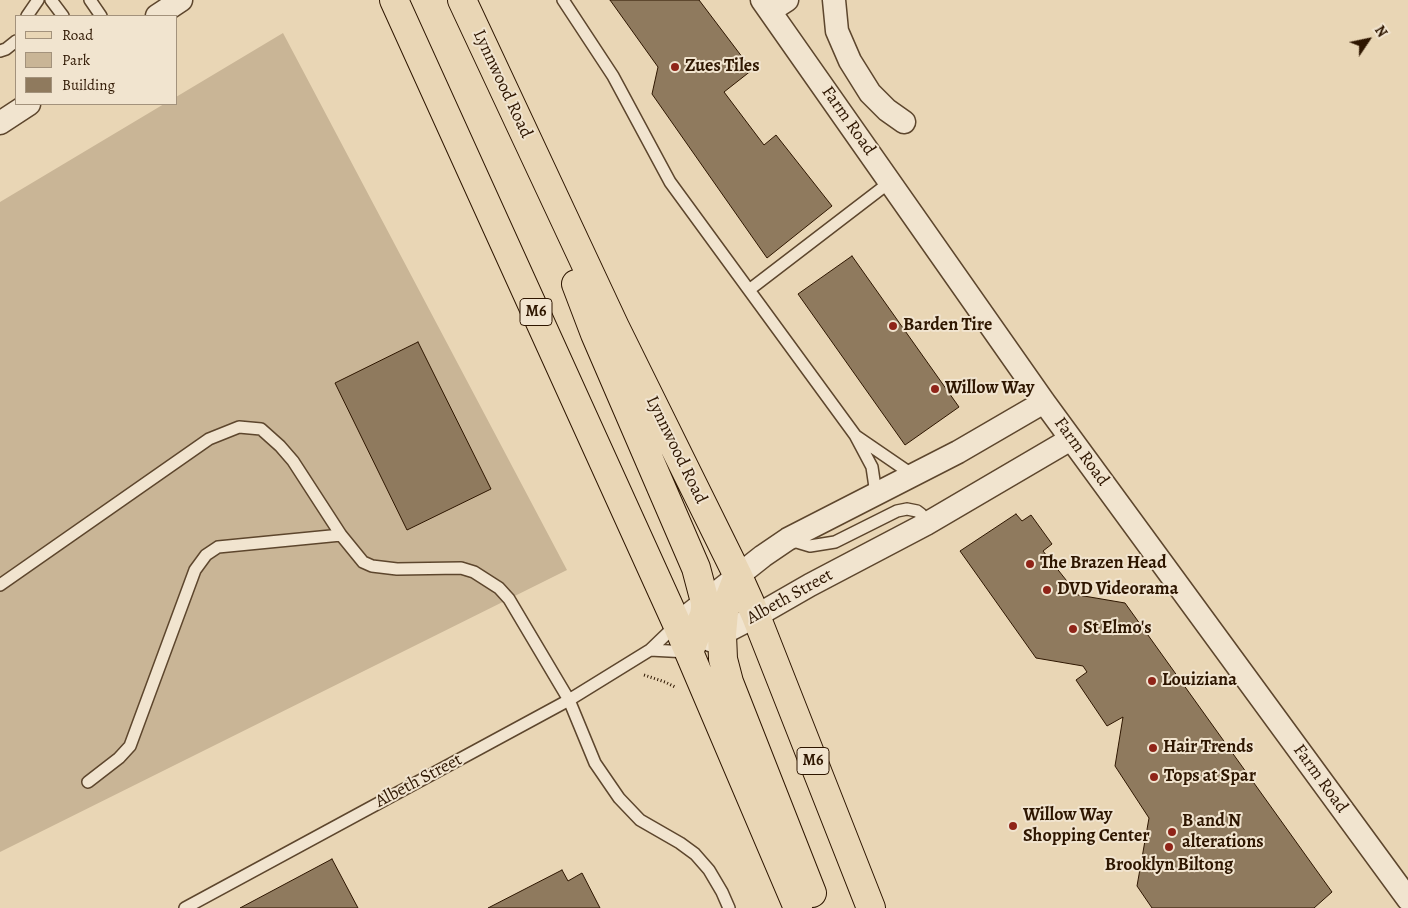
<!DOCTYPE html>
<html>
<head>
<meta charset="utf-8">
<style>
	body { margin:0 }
	#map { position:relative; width:1408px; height:908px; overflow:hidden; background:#e9d6b5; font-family:Alegreya,serif }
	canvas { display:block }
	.legend { position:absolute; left:15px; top:15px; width:162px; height:90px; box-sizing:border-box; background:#f1e4cf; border:1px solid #a3927c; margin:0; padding:6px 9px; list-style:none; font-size:15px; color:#2e1600 }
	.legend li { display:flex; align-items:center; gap:10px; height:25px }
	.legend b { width:25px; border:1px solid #a3927c }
	.north { position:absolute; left:1343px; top:15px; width:50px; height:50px; -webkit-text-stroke:4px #f1e4cf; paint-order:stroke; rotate:56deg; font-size:14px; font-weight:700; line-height:20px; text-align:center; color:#2e1600 }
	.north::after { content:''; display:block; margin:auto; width:18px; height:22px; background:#2e1600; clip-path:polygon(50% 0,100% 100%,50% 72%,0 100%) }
</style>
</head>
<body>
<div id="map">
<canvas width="1408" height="908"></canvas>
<ul class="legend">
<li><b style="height:6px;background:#e9d6b5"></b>Road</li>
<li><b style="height:14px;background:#c9b596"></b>Park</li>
<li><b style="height:14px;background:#8f7a5e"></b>Building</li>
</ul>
<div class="north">N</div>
</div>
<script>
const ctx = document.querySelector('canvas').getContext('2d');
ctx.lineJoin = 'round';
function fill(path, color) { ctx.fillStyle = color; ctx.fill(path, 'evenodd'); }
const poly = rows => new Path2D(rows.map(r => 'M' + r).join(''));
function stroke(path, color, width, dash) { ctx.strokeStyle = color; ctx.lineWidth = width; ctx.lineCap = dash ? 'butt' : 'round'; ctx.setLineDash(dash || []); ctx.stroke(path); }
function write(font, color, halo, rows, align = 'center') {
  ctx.font = font + ' Alegreya,serif'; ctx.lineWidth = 4; ctx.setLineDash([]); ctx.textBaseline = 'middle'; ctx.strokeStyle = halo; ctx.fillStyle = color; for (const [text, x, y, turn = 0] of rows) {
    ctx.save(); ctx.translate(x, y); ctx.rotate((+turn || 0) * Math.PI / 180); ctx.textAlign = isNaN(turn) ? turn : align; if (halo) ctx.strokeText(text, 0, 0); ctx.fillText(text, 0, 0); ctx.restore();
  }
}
const green = poly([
	[283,33,567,570,0,852,0,202,164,104,176,104,176,97]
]);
const building = poly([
	[610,0,699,0,752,70,724,92,764,145,776,135,832,206,767,258,652,94,658,67,610,0],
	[852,256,959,407,905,445,798,294,852,256],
	[418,342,491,489,407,530,335,383,418,342],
	[1016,514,1022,521,1031,515,1052,544,1043,551,1078,595,1125,603,1332,892,1314,908,1152,908,1137,886,1149,818,1115,766,1123,717,1107,726,1076,680,1087,672,1083,666,1036,658,960,551,1016,514],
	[332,859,358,908,240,908,332,859],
	[562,870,568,881,582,873,600,908,488,908,562,870]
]);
const path = poly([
	[644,675,665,682,675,687]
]);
const lane = poly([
	[51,0,63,16],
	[90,0,101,16],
	[563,0,613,76,670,182,855,435,872,467,876,494],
	[27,16,38,0],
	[0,51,6,49,16,41],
	[749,290,890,182],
	[856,436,913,475],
	[790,540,810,546,835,542,897,511,907,509,917,511,921,514,926,524],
	[0,585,209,439,239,427,261,429,280,446,293,461,341,535,363,562,372,566,397,569,461,568,474,572,499,588,509,599,569,700,595,763,619,798,640,820,680,843,695,854,709,870,722,892,729,908],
	[650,650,688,652],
	[88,782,119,758,130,746,195,570,206,555,218,547,341,535],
	[185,908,569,700,650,650,677,624]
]);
const street = poly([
	[762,0,1044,402,1408,899],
	[834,0,837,31,850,61,870,93,887,110,904,122],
	[770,11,787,0],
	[157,16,181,0],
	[0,123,29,104],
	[677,624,763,556,788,539,958,452,1044,402],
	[710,640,756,616,810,585,926,524,1071,439]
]);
const primary = poly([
	[394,0,677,624,798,908],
	[462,0,615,327,738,576,756,616,871,908],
	[576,284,595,334,696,568,705,602,705,609,704,615,689,652],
	[738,576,724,612,722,634,723,659,729,682,812,893]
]);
const markers = [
	[675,67,5,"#8f2418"],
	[893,326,5,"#8f2418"],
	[935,389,5,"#8f2418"],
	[1030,564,5,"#8f2418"],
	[1047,590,5,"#8f2418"],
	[1073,629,5,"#8f2418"],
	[1152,681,5,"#8f2418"],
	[1153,748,5,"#8f2418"],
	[1154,777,5,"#8f2418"],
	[1013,826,5,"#8f2418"],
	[1172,832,5,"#8f2418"],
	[1169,847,5,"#8f2418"]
];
const shields = [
	[536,312,32],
	[813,761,32]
];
const shieldNames = [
	["M6",536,312],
	["M6",813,761]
];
const poiNames = [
	["Zues Tiles",685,67],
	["Barden Tire",903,326],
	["Willow Way",945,389],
	["The Brazen Head",1040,564],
	["DVD Videorama",1057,590],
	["St Elmo's",1083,629],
	["Louiziana",1162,681],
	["Hair Trends",1163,748],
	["Tops at Spar",1164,777],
	["Willow Way",1023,816],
	["Shopping Center",1023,837],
	["B and N",1182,822],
	["alterations",1182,843],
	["Brooklyn Biltong",1169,866,"center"]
];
const streetNames = [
	["Lynnwood Road",502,84,65],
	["Farm Road",848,121,55],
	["Lynnwood Road",676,450,64],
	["Farm Road",1081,452,54],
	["Albeth Street",790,597,-29],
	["Farm Road",1320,779,54],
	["Albeth Street",419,781,-28]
];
fill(green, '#c9b596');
fill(building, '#8f7a5e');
stroke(building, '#2e1600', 1);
stroke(lane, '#5d462d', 14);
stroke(street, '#5d462d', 25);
stroke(primary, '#2e1600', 30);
stroke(path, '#2e1600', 3, [1, 2.5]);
stroke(lane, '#f1e4cf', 11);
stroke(street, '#f1e4cf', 22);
stroke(primary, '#e9d6b5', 28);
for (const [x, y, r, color] of markers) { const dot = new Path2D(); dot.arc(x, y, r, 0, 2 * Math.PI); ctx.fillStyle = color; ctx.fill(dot); stroke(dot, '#f1e4cf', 2); }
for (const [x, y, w] of shields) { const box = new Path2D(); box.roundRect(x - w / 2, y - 13.5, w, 27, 4); ctx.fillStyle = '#f1e4cf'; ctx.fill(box); stroke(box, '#2e1600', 1); }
write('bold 16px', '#2e1600', null, shieldNames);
write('bold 18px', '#2e1600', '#f1e4cf', poiNames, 'left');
write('18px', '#2e1600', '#f1e4cf', streetNames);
</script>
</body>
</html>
